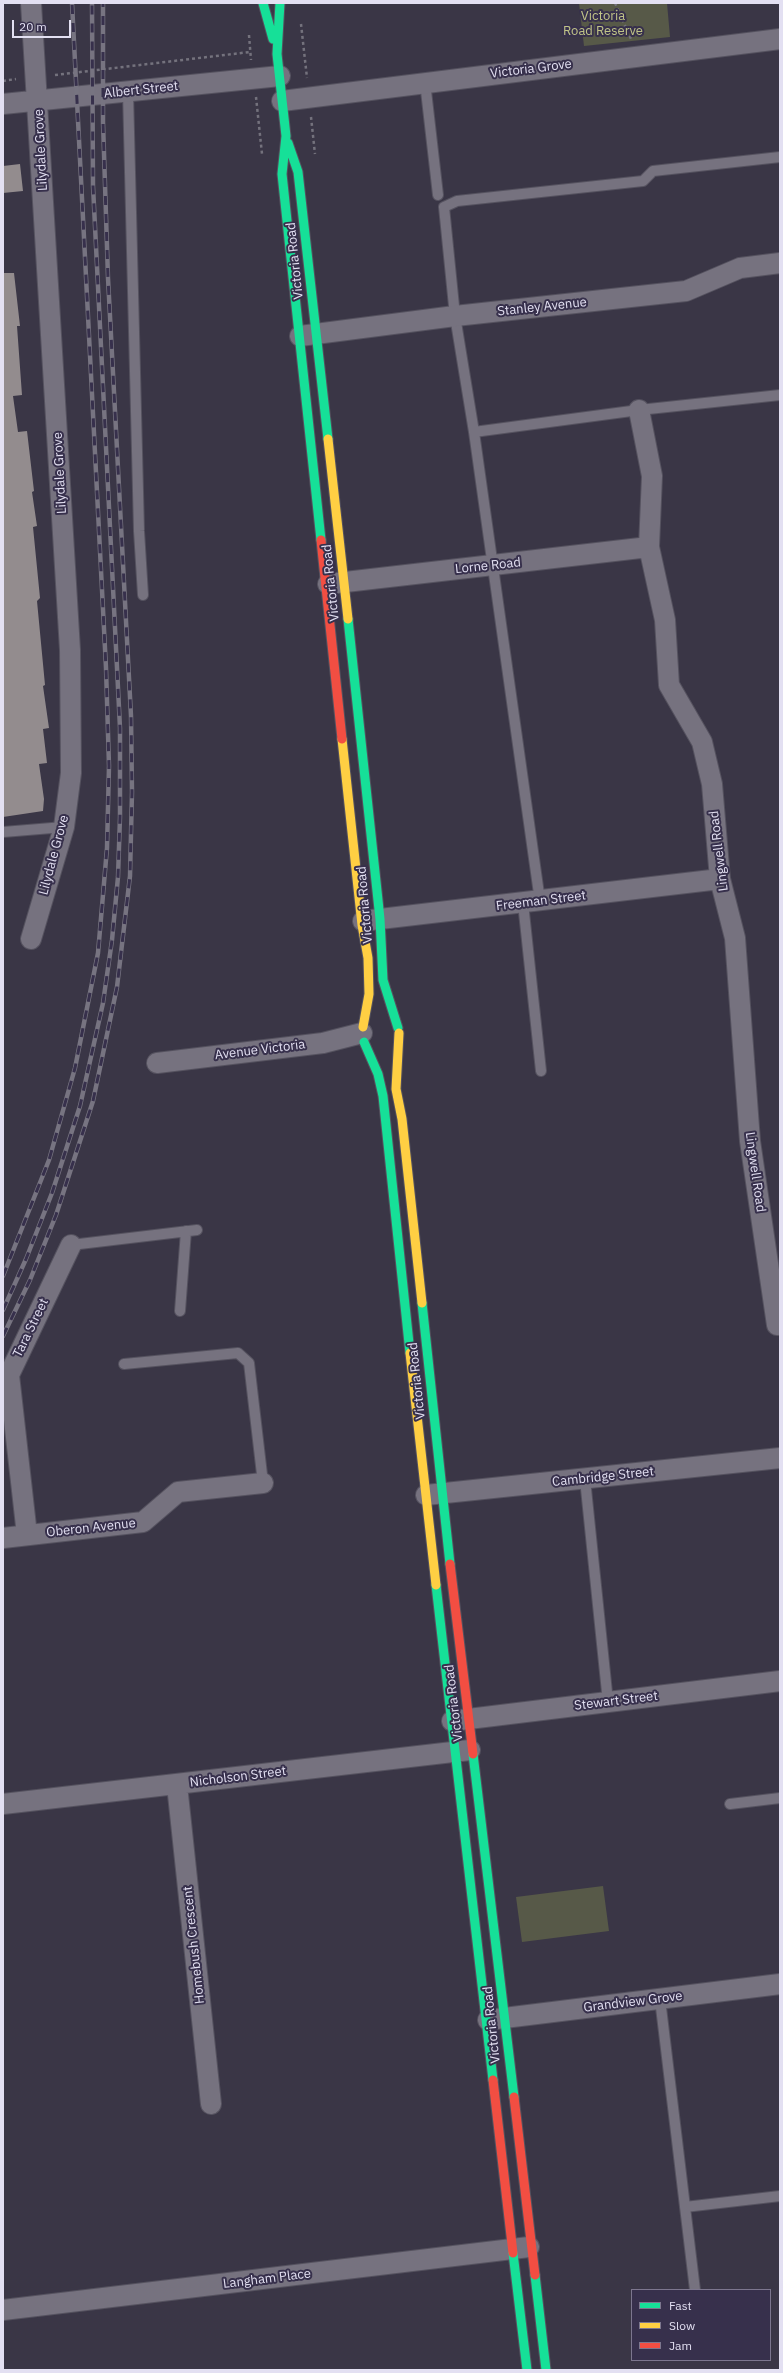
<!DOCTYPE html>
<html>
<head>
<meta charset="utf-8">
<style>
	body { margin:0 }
	#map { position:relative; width:783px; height:2373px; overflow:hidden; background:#3a3646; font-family:"IBM Plex Sans",sans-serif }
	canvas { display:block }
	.frame { position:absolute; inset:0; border:4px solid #e3e0f2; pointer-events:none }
	.legend { position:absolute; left:631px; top:2289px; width:140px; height:72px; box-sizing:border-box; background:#37304c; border:1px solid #7c768e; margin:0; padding:5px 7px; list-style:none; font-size:12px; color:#e3e0f2 }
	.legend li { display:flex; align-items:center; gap:8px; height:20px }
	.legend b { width:20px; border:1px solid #7c768e }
	.scale { position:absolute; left:12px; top:20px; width:59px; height:18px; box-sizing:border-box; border:2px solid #e3e0f2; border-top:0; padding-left:5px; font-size:12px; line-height:14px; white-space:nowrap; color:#e3e0f2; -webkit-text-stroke:3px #37304c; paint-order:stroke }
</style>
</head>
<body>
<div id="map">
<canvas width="783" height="2373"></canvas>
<div class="frame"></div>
<ul class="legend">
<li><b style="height:5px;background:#16e098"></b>Fast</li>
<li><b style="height:5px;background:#ffcf43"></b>Slow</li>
<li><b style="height:5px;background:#f24e42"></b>Jam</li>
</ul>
<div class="scale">20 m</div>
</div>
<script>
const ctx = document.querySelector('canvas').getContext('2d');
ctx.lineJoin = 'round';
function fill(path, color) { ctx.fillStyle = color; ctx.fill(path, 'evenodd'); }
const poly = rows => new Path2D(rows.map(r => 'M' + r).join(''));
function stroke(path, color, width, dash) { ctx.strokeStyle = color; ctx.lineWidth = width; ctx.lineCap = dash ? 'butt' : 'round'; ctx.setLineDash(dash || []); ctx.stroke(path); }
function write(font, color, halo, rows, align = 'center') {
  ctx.font = font + ' "IBM Plex Sans",sans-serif'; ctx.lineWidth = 4; ctx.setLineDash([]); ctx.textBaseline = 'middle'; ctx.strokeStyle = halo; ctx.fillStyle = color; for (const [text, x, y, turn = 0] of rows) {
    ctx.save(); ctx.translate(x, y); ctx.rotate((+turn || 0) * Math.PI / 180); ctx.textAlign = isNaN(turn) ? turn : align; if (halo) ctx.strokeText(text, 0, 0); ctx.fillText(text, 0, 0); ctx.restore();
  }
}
const green = poly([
	[579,3,667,3,670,37,584,46],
	[603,1886,609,1931,522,1942,516,1897]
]);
const building = poly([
	[20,164,23,191,3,193,3,166],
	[3,273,14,273,20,326,17,326,22,395,13,396,18,432,27,431,34,491,32,492,37,526,33,527,40,598,37,601,45,685,43,686,49,728,43,729,47,763,39,764,44,799,43,811,3,817]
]);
const path = poly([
	[615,3,631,39],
	[301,24,307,78],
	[249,35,251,60],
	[55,75,250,52],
	[3,81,16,79],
	[256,97,262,154],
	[311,117,315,154]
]);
const lane = poly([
	[425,82,438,195],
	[128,92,139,531,143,595],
	[474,432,639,410,780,395],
	[3,832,64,827],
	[540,901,474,432,455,316,444,207,457,201,643,181,653,171,780,157],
	[523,903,541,1071],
	[71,1245,197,1230],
	[180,1311,186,1231],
	[124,1364,238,1353,249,1363,263,1483],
	[585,1479,608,1702],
	[730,1804,780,1798],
	[660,1999,695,2290],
	[685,2207,780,2196]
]);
const street = poly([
	[282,101,780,39],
	[3,104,280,76],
	[300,336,455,316,686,291,740,268,780,263],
	[639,410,652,476,649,547,665,620,669,685,702,742,712,784,720,879,735,938,750,1141,777,1325],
	[328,584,649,547],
	[363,921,720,879],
	[31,939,64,827,71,773,70,650,31,3],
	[157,1063,323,1043,362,1033],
	[426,1495,780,1458],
	[27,1535,9,1375,71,1245],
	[3,1538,143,1522,178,1492,263,1483],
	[452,1721,780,1681],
	[177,1785,211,2104],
	[3,1804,470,1750],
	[488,2020,780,1984],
	[3,2310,529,2247]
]);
const fast = poly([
	[263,3,273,39],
	[280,3,277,54,286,136,282,174,321,540],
	[288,143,298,172,328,439],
	[348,619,380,919,383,980,398,1028],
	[364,1042,378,1074,383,1096,410,1353],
	[422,1303,450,1564],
	[436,1585,493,2080],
	[473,1754,514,2097],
	[513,2253,527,2370],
	[535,2275,546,2370]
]);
const slow = poly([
	[328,439,348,619],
	[342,739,362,925,368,958,369,994,363,1027],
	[399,1033,396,1089,402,1119,422,1303],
	[410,1353,436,1585]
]);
const jam = poly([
	[321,540,342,739],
	[450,1564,473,1754],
	[493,2080,513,2253],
	[514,2097,535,2275]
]);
const rail = poly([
	[3,1276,49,1160,75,1068,98,953,107,848,109,766,106,668,72,3],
	[3,1310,26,1259,52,1193,80,1106,103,1003,112,940,118,877,120,817,120,728,93,186,92,3],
	[3,1336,30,1280,56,1215,93,1101,117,987,130,876,132,792,131,716,108,278,103,122,103,3]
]);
const parkNames = [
	["Victoria",603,16],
	["Road Reserve",603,31]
];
const streetNames = [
	["Victoria Grove",531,69,-7],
	["Albert Street",141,90,-6],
	["Lilydale Grove",41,150,-93],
	["Victoria Road",295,261,-96],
	["Stanley Avenue",542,307,-6],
	["Lilydale Grove",60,473,-93],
	["Lorne Road",488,566,-6],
	["Victoria Road",331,583,-96],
	["Lingwell Road",719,851,-97],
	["Lilydale Grove",54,855,-75],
	["Freeman Street",541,901,-7],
	["Victoria Road",365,905,-95],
	["Avenue Victoria",260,1050,-7],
	["Lingwell Road",755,1172,82],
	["Tara Street",31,1328,-64],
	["Victoria Road",417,1381,-96],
	["Cambridge Street",603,1477,-6],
	["Oberon Avenue",91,1528,-6],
	["Stewart Street",616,1701,-7],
	["Victoria Road",454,1703,-97],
	["Nicholson Street",238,1777,-7],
	["Homebush Crescent",194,1945,-96],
	["Grandview Grove",633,2002,-7],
	["Victoria Road",492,2025,-96],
	["Langham Place",267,2279,-7]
];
fill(green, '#575948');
fill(building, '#938c8e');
stroke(lane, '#55525f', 12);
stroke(street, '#55525f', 22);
stroke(fast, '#55525f', 11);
stroke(slow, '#55525f', 11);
stroke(jam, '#55525f', 11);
stroke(path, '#74727d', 2.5, [3, 3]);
stroke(lane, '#76727f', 10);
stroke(street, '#76727f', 20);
stroke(fast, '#16e098', 9);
stroke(slow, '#ffcf43', 9);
stroke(jam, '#f24e42', 9);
stroke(rail, '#777481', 4.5);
stroke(rail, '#37304c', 3, [9]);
write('13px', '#c0c487', '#37304c', parkNames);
write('13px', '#e3e0f2', '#37304c', streetNames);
</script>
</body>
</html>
